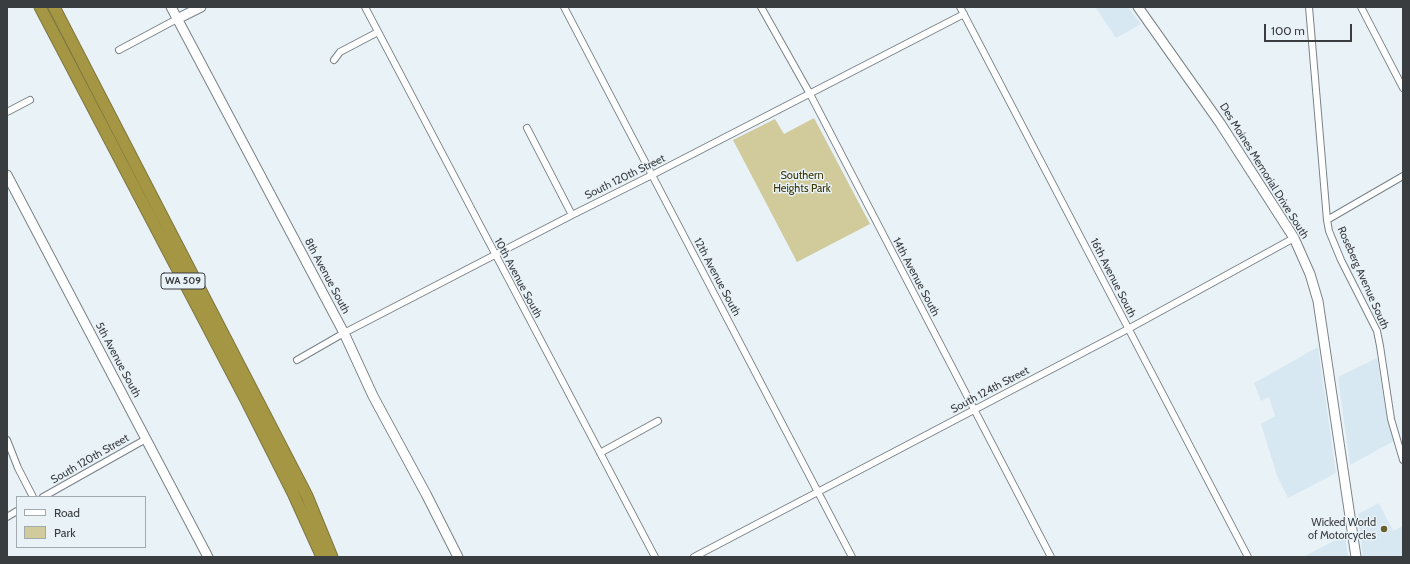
<!DOCTYPE html>
<html>
<head>
<meta charset="utf-8">
<style>
	body { margin:0 }
	#map { position:relative; width:1410px; height:564px; overflow:hidden; background:#e8f2f7; font-family:Cabin,sans-serif }
	canvas { display:block }
	.frame { position:absolute; inset:0; border:8px solid #3a3d40; pointer-events:none }
	.legend { position:absolute; left:16px; top:496px; width:130px; height:52px; box-sizing:border-box; background:#e8f2f7; border:1px solid #a2aaae; margin:0; padding:5px 7px; list-style:none; font-size:12px; color:#3a3d40 }
	.legend li { display:flex; align-items:center; gap:8px; height:20px }
	.legend b { width:20px; border:1px solid #a2aaae }
	.scale { position:absolute; left:1264px; top:24px; width:88px; height:18px; box-sizing:border-box; border:2px solid #3a3d40; border-top:0; padding-left:5px; font-size:12px; line-height:14px; white-space:nowrap; color:#3a3d40; -webkit-text-stroke:3px #e8f2f7; paint-order:stroke }
</style>
</head>
<body>
<div id="map">
<canvas width="1410" height="564"></canvas>
<div class="frame"></div>
<ul class="legend">
<li><b style="height:5px;background:#fff"></b>Road</li>
<li><b style="height:11px;background:#d1ca9b"></b>Park</li>
</ul>
<div class="scale">100 m</div>
</div>
<script>
const ctx = document.querySelector('canvas').getContext('2d');
ctx.lineJoin = 'round';
function fill(path, color) { ctx.fillStyle = color; ctx.fill(path, 'evenodd'); }
const poly = rows => new Path2D(rows.map(r => 'M' + r).join(''));
function stroke(path, color, width, dash) { ctx.strokeStyle = color; ctx.lineWidth = width; ctx.lineCap = dash ? 'butt' : 'round'; ctx.setLineDash(dash || []); ctx.stroke(path); }
function write(font, color, halo, rows, align = 'center') {
  ctx.font = font + ' Cabin,sans-serif'; ctx.lineWidth = 3; ctx.setLineDash([]); ctx.textBaseline = 'middle'; ctx.strokeStyle = halo; ctx.fillStyle = color; for (const [text, x, y, turn = 0] of rows) {
    ctx.save(); ctx.translate(x, y); ctx.rotate((+turn || 0) * Math.PI / 180); ctx.textAlign = isNaN(turn) ? turn : align; if (halo) ctx.strokeText(text, 0, 0); ctx.fillText(text, 0, 0); ctx.restore();
  }
}
const built = poly([
	[1095,7,1128,7,1141,24,1116,38],
	[1318,347,1336,473,1288,498,1277,476,1261,424,1275,416,1269,397,1261,401,1254,383],
	[1377,358,1387,419,1394,441,1350,465,1338,377],
	[1379,503,1393,531,1403,526,1403,557,1363,557,1358,514],
	[1345,535,1348,557,1303,557]
]);
const green = poly([
	[814,118,870,224,797,262,733,140,775,119,784,134]
]);
const street = poly([
	[365,7,655,557],
	[564,7,852,557],
	[761,7,810,94,1051,557],
	[960,7,1248,557],
	[1309,7,1327,220,1329,231,1341,260,1377,331,1380,346,1391,419,1403,460],
	[1361,7,1403,88],
	[119,50,177,19],
	[334,60,340,52,378,32],
	[7,112,30,100],
	[527,128,572,215],
	[1327,220,1403,176],
	[297,360,344,333,572,215,652,175,964,14],
	[7,440,18,468,33,497],
	[600,453,658,421],
	[43,497,146,439],
	[7,517,17,511],
	[694,557,1128,329,1294,238]
]);
const secondary = poly([
	[171,7,344,333,373,396,426,494,458,557],
	[1138,7,1220,123,1294,238,1310,274,1318,301,1356,557],
	[177,19,201,7],
	[7,175,208,557]
]);
const highway = poly([
	[40,7,245,398,293,493,322,557],
	[54,7,307,496,332,557]
]);
const markers = [
	[1384,529,4,"#69602d"]
];
const shields = [
	[183,281,44]
];
const shieldNames = [
	["WA 509",183,281]
];
const streetNames = [
	["Des Moines Memorial Drive South",1264,171,58],
	["South 120th Street",625,177,-26],
	["8th Avenue South",327,276,62],
	["12th Avenue South",717,277,62],
	["14th Avenue South",916,277,62],
	["10th Avenue South",518,278,62],
	["16th Avenue South",1113,278,63],
	["Roseberg Avenue South",1363,278,66],
	["5th Avenue South",118,360,62],
	["South 124th Street",990,390,-28],
	["South 120th Street",90,459,-30]
];
const parkNames = [
	["Southern",802,176],
	["Heights Park",802,189]
];
const poiNames = [
	["Wicked World",1376,523],
	["of Motorcycles",1376,536]
];
fill(built, '#d8e8f2');
fill(green, '#d1ca9b');
stroke(street, '#7a8287', 8);
stroke(secondary, '#7a8287', 11);
stroke(highway, '#7f7741', 13);
stroke(street, '#fff', 6);
stroke(secondary, '#fff', 9);
stroke(highway, '#a49642', 11);
for (const [x, y, r, color] of markers) { const dot = new Path2D(); dot.arc(x, y, r, 0, 2 * Math.PI); ctx.fillStyle = color; ctx.fill(dot); stroke(dot, '#e8f2f7', 1.5); }
for (const [x, y, w] of shields) { const box = new Path2D(); box.roundRect(x - w / 2, y - 8, w, 16, 3); ctx.fillStyle = '#e8f2f7'; ctx.fill(box); stroke(box, '#3a3d40', 1); }
write('bold 10px', '#3a3d40', null, shieldNames);
write('11px', '#3a3d40', '#e8f2f7', streetNames);
write('11px', '#3b3403', '#e8f2f7', parkNames);
write('11px', '#3a3d40', '#e8f2f7', poiNames, 'right');
</script>
</body>
</html>
